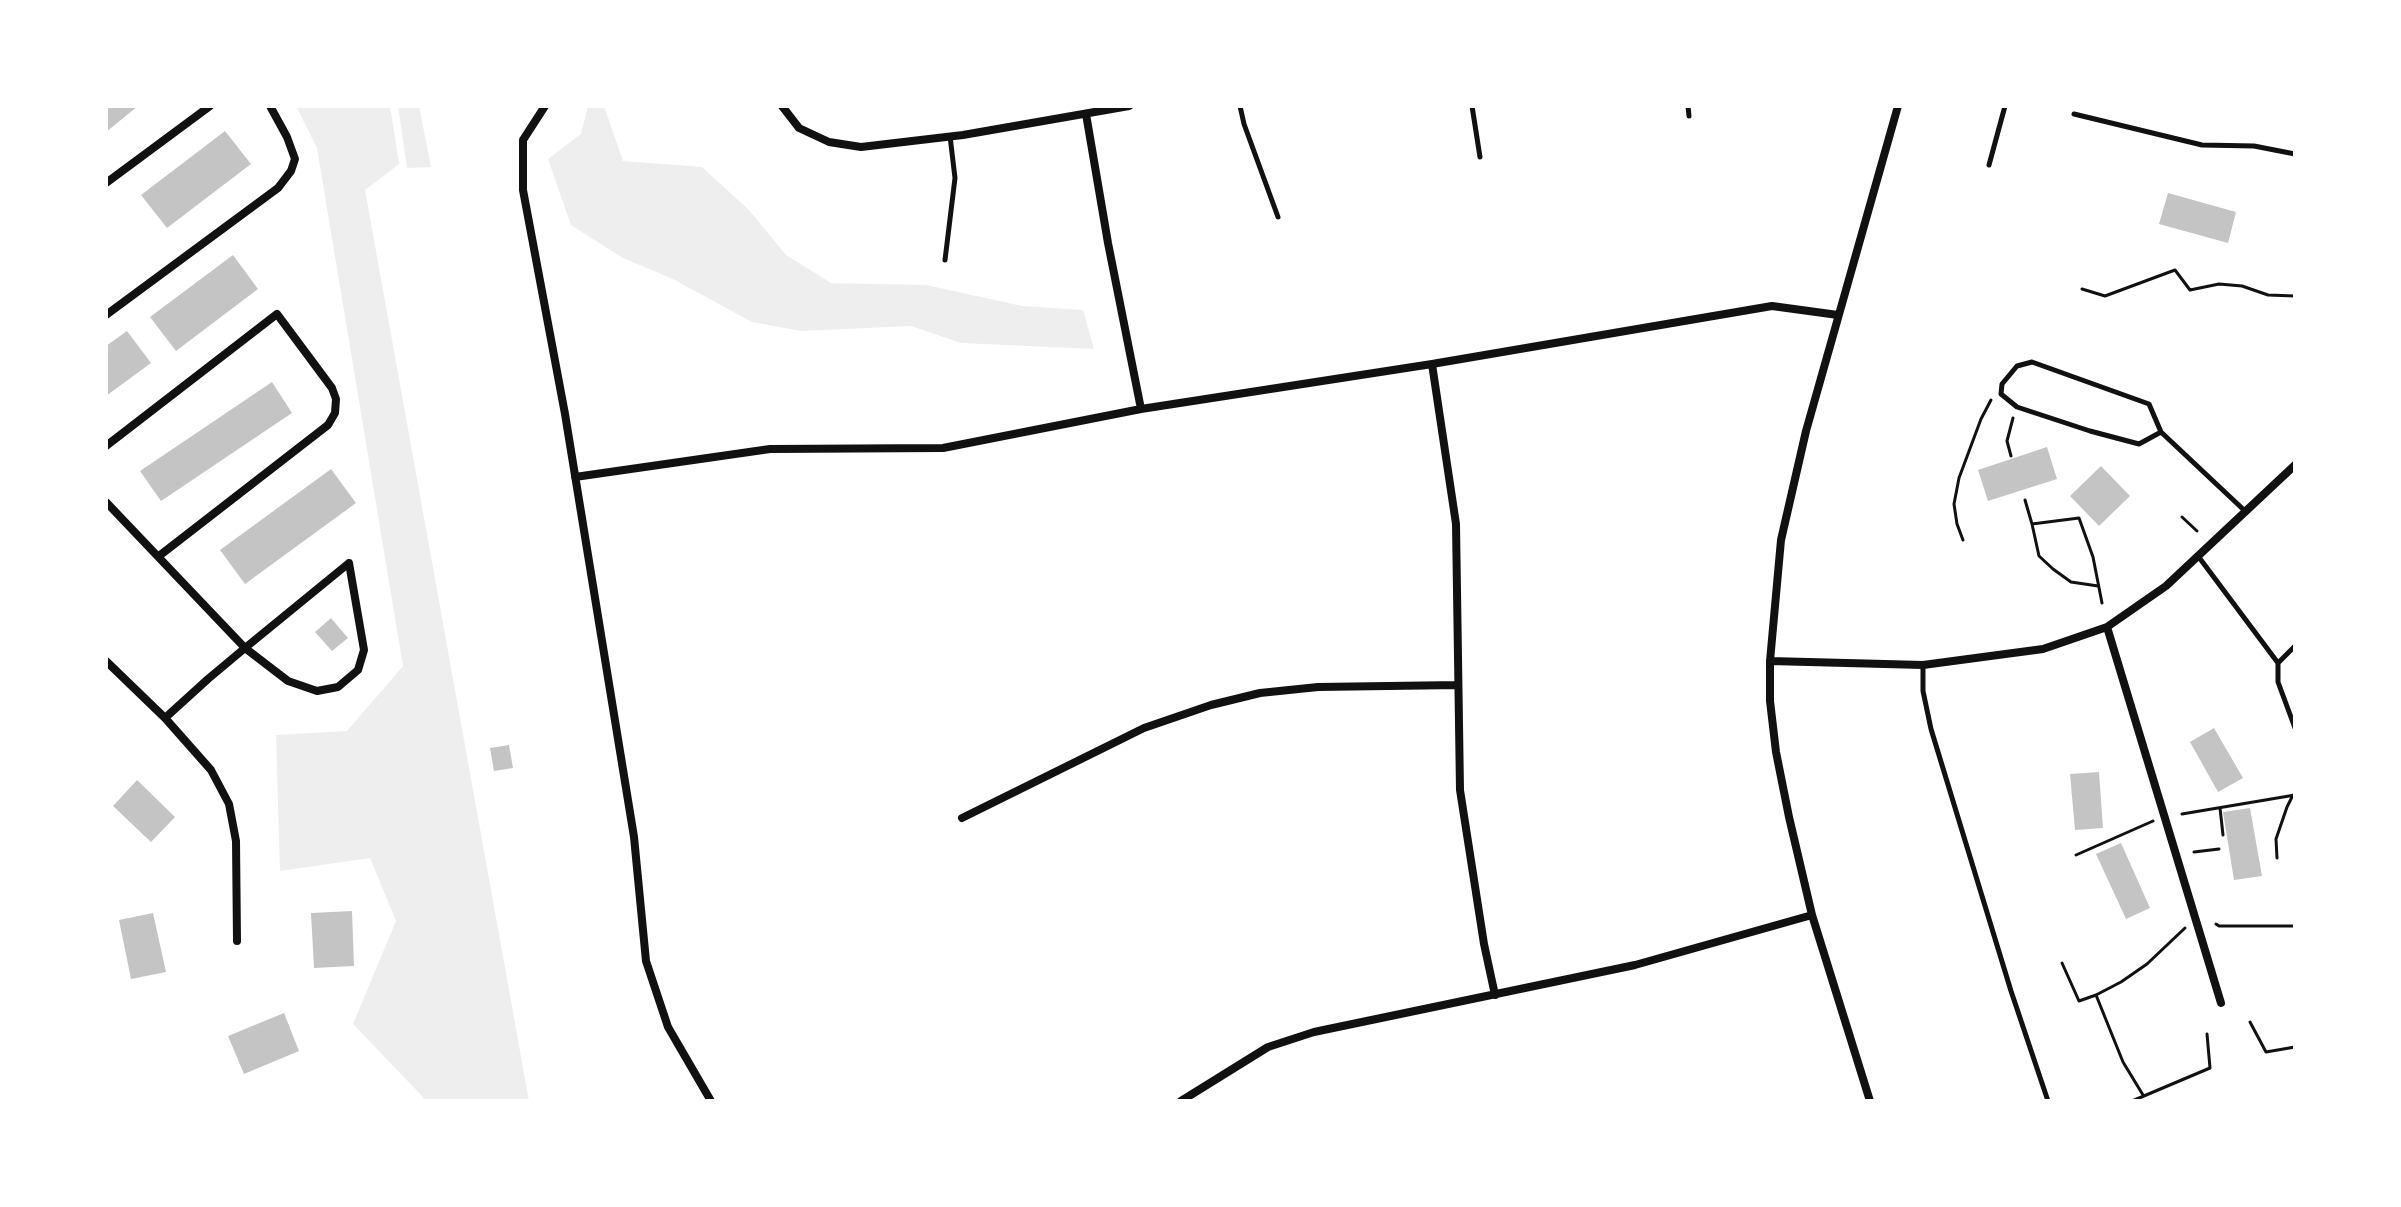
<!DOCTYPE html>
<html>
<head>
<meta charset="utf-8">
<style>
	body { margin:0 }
	#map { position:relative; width:2401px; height:1207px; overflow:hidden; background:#fff; font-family:Commissioner,sans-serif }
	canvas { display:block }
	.frame { position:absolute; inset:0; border:108px solid #fff; pointer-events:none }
</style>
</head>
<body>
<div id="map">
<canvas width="2401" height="1207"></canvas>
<div class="frame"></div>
</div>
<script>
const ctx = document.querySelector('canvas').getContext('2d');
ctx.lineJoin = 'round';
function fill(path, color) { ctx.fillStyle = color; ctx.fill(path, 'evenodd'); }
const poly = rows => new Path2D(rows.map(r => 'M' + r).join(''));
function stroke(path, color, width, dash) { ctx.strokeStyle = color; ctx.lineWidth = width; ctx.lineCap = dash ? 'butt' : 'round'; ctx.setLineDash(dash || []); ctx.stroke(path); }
const green = poly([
	[296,106,390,106,399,164,365,190,529,1101,422,1101,423,1097,353,1024,396,921,370,858,280,871,276,735,347,731,403,666,317,148],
	[398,106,419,106,431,167,407,168],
	[588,106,604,106,623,161,702,167,749,210,786,255,831,283,926,285,1022,306,1083,310,1094,349,961,343,911,326,801,331,752,322,673,279,623,258,571,225,548,159,581,134]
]);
const building = poly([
	[106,106,138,106,106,132],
	[225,131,251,164,167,228,141,195],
	[2168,193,2236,212,2228,243,2159,224],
	[233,255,258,289,176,351,150,317],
	[127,331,151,363,106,396,106,346],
	[272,382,292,413,161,501,140,471],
	[2047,447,2057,479,1988,501,1978,470],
	[2101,466,2130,496,2099,526,2070,496],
	[331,469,356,503,245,584,220,550],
	[331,618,348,638,332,651,315,632],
	[2214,728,2243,778,2218,792,2190,742],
	[509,745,513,768,494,771,490,748],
	[2099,772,2103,828,2075,830,2070,774],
	[137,780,175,817,151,842,113,806],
	[2250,808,2262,876,2234,880,2223,812],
	[2121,843,2150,908,2126,919,2096,854],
	[352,911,354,966,314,968,311,913],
	[153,913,166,972,131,979,119,920],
	[284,1013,299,1051,244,1074,228,1036]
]);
const path = poly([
	[2082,289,2105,296,2175,270,2190,290,2219,284,2242,286,2268,295,2295,296],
	[2011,456,2007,441,2013,418],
	[2025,500,2032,524],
	[2182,517,2197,531],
	[1963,540,1957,524,1954,504,1959,478,1981,419,1991,400],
	[2098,586,2071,582,2053,569,2039,556,2032,524,2079,518,2093,557,2102,603],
	[2220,808,2223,835],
	[2182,814,2295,795],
	[2194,852,2219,849],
	[2076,855,2153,821],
	[2277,858,2276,839,2287,807,2293,795],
	[2216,924,2219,926,2295,926],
	[2062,963,2079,1001,2096,995],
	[2250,1022,2266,1052,2295,1047],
	[2143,1095,2123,1062,2096,995,2121,982,2147,964,2185,928],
	[2132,1101,2210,1068,2207,1034]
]);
const service = poly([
	[1240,106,1244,124,1278,217],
	[1472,106,1480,157],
	[1688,106,1689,116],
	[2074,114,2202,145,2254,146,2295,154],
	[1989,165,2005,106],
	[945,260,955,178,950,136],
	[2161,432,2139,444,2090,431,2017,407,2001,394,2002,384,2017,366,2032,362,2149,404,2161,432,2245,511],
	[2198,556,2278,663],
	[2295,646,2278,663,2278,682,2295,728],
	[1923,665,1923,691,1931,729,2011,991,2048,1101]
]);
const minor = poly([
	[545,106,523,140,523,190,565,414,634,837,646,961,668,1027,711,1101],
	[782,106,799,128,829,142,861,147,963,135,1129,106],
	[1086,114,1108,243,1141,409],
	[106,183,210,106],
	[106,315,278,188,291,171,295,159,287,137,270,106],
	[1432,364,1456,524,1460,790,1484,944,1495,995],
	[106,446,277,314,332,388,336,399,335,413,328,425,159,556],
	[575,477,770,449,943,448,1141,409,1432,364,1772,306,1838,315],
	[106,502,245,648,288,681,317,691,338,687,358,670,364,650,349,563,245,648,208,679,165,718],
	[2107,627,2221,1003],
	[106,661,165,718,211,770,229,804,236,841,237,941],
	[1770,661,1923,665,2043,649,2107,627,2166,586,2295,465],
	[962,818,1144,728,1211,705,1260,693,1318,687,1458,685],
	[1181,1101,1268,1047,1314,1032,1635,965,1812,915],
	[1870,1101,1812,915,1789,817,1776,752,1770,701,1770,661,1781,540,1806,431,1898,106]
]);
fill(green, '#eee');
fill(building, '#c4c4c4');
stroke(path, '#111', 3);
stroke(service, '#111', 5);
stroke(minor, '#111', 8);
</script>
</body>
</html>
